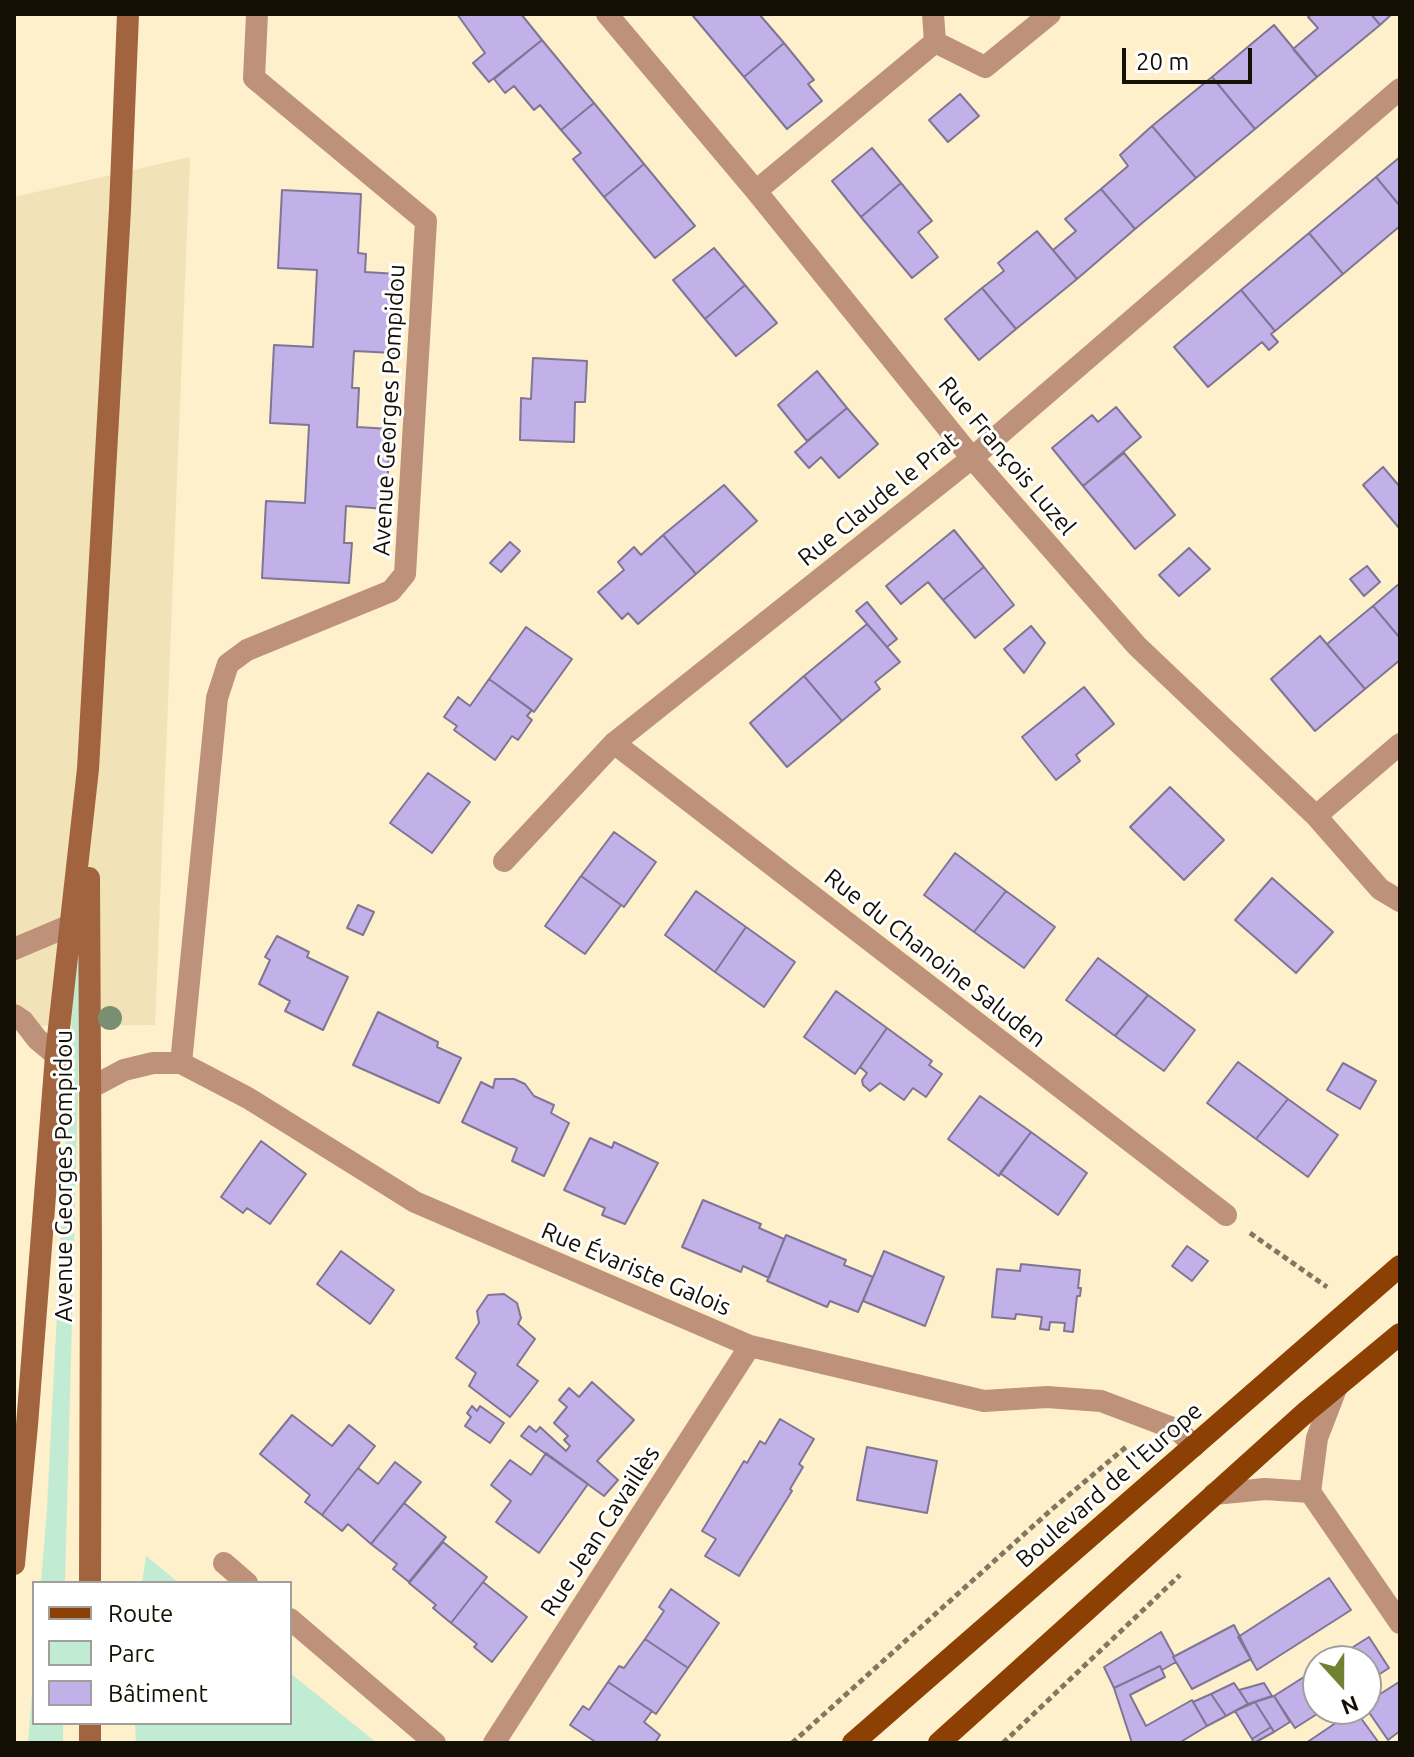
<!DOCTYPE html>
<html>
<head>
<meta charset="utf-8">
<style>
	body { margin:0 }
	#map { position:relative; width:1414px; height:1757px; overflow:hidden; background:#fdf0cb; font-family:Ubuntu,sans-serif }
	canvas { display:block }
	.frame { position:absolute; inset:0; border:16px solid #141004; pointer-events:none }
	.legend { position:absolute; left:32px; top:1581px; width:260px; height:144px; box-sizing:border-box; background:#fff; border:2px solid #a19f9b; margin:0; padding:10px 14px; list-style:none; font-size:24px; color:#141004 }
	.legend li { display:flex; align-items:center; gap:16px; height:40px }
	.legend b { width:40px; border:2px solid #a19f9b }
	.north { position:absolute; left:1302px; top:1645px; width:80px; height:80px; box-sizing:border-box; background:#fff; border:2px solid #a19f9b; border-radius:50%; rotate:159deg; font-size:22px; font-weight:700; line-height:32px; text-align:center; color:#141004 }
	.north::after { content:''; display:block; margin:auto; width:28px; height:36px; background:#708130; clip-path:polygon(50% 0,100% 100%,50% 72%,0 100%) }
	.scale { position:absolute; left:1122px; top:48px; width:130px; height:36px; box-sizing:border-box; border:4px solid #141004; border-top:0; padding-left:10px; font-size:24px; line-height:28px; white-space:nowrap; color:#141004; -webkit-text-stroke:6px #fff; paint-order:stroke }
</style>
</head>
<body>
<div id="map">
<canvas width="1414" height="1757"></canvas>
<div class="frame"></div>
<ul class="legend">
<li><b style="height:10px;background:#8c4004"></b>Route</li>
<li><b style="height:22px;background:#c1ebd2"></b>Parc</li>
<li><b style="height:22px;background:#c2b0e9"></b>Bâtiment</li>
</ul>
<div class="north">N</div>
<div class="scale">20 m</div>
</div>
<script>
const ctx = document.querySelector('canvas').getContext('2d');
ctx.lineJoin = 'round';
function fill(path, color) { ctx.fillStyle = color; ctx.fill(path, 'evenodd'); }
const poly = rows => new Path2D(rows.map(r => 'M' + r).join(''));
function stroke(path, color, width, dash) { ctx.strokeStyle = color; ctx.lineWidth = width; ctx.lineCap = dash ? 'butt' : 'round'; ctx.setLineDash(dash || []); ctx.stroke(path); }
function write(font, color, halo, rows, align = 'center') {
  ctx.font = font + ' Ubuntu,sans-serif'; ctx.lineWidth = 6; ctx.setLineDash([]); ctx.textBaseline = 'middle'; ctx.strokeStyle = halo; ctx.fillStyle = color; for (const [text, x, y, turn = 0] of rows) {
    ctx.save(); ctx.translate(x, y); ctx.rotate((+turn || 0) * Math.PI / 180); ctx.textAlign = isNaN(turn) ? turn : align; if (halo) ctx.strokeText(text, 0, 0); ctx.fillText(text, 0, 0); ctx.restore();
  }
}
const built = poly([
	[190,157,155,1025,15,1026,14,1058,14,197]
]);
const green = poly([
	[83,904,65,1583,41,1583,47,1509,73,999],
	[146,1556,179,1583,142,1583],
	[34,1670,34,1723,63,1723,63,1743,28,1743],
	[290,1673,377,1743,136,1743,135,1723,290,1723]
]);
const building = poly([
	[457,14,521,14,542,40,489,82,473,63,485,53,457,14],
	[696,14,759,14,784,43,744,77,693,16,696,14],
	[1312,14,1371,14,1380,25,1317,77,1293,49,1318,28,1308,17,1312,14],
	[1371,14,1392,14,1380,25,1371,14],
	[1274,25,1317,77,1255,129,1212,77,1274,25],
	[542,40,594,103,561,130,540,105,534,110,514,86,505,93,494,79,542,40],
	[784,43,814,80,808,84,822,101,787,129,744,77,784,43],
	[1212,77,1255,129,1196,178,1152,126,1212,77],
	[960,94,979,116,948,142,929,120,960,94],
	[594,103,644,164,604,197,573,159,581,153,561,130,594,103],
	[1152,126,1196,178,1135,229,1101,189,1128,166,1120,155,1152,126],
	[872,148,901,183,861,217,832,181,872,148],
	[1400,157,1400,206,1376,177,1400,157],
	[644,164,695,226,655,258,604,197,644,164],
	[1376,177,1400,206,1400,226,1343,274,1309,233,1376,177],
	[901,183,932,221,918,232,938,257,912,278,861,217,901,183],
	[1101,189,1135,229,1077,279,1053,250,1076,231,1065,219,1101,189],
	[282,190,361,194,358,253,366,254,365,272,398,274,394,353,354,351,352,388,359,388,357,427,390,429,386,509,346,506,344,543,352,543,349,583,262,578,266,501,305,503,309,425,270,423,274,345,313,347,317,270,278,268,282,190],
	[1037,231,1077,279,1016,329,982,288,1004,271,998,263,1037,231],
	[1309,233,1343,274,1275,331,1241,290,1309,233],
	[714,248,745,285,705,319,673,280,714,248],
	[745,285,777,323,736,356,705,319,745,285],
	[982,288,1016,329,979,360,945,319,982,288],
	[1241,290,1275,331,1271,334,1278,342,1269,350,1262,342,1208,387,1174,347,1241,290],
	[533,358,587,361,585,402,575,402,574,442,520,440,521,398,531,399,533,358],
	[817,371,847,408,807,441,778,405,817,371],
	[1116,407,1141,437,1083,486,1052,448,1092,415,1098,422,1116,407],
	[847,408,878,444,839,478,821,457,809,468,795,452,847,408],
	[1124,453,1175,515,1135,549,1083,486,1124,453],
	[1383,467,1400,487,1399,528,1363,485,1383,467],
	[724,485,757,521,696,574,663,535,724,485],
	[954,530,984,567,943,600,928,582,901,604,886,586,954,530],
	[663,535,696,574,638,624,628,613,622,619,598,592,624,570,618,562,634,547,641,555,663,535],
	[510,542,520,551,501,572,490,563,510,542],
	[1189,548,1210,569,1179,596,1159,575,1189,548],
	[1367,566,1380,582,1364,596,1350,579,1367,566],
	[984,567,1014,605,975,638,943,600,984,567],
	[1400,583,1400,638,1373,606,1400,583],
	[867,602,897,639,887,647,856,611,867,602],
	[1373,606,1400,638,1400,660,1365,689,1327,644,1373,606],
	[867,624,900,662,875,682,880,689,842,721,804,676,867,624],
	[1031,626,1045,643,1024,673,1004,649,1031,626],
	[526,627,572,659,534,712,489,679,526,627],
	[1320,636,1365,689,1315,731,1271,679,1320,636],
	[804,676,842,721,787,767,750,723,804,676],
	[489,679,532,710,527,716,532,720,518,740,512,736,495,760,454,730,457,726,444,717,458,697,470,706,489,679],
	[1084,687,1114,724,1076,755,1080,761,1056,780,1022,737,1084,687],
	[428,773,470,802,432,853,390,823,428,773],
	[1170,787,1224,840,1184,880,1130,827,1170,787],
	[614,832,656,862,624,907,581,876,614,832],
	[955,853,1006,891,974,932,924,895,955,853],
	[581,876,621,905,585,954,545,926,581,876],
	[1272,878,1333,932,1296,973,1235,920,1272,878],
	[696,891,746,927,715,972,665,935,696,891],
	[1006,891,1055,927,1024,968,974,932,1006,891],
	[358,905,374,912,363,935,347,928,358,905],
	[746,927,795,962,764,1007,715,972,746,927],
	[277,936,309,952,307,957,348,977,323,1030,285,1011,290,1001,259,984,270,960,265,957,277,936],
	[1098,958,1148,995,1115,1036,1066,1000,1098,958],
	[836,991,887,1028,855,1074,804,1037,836,991],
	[1148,995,1195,1030,1164,1071,1115,1036,1148,995],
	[378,1012,438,1042,437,1047,461,1058,439,1103,353,1065,378,1012],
	[887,1028,932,1061,929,1065,942,1074,926,1097,913,1088,904,1100,880,1083,870,1091,863,1085,862,1080,867,1073,860,1067,887,1028],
	[1238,1062,1288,1099,1256,1139,1207,1103,1238,1062],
	[1343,1063,1376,1081,1360,1109,1327,1090,1343,1063],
	[495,1079,514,1079,525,1084,534,1096,554,1105,551,1113,569,1123,544,1176,512,1161,517,1148,462,1122,481,1082,493,1088,495,1079],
	[980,1096,1031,1132,999,1176,948,1139,980,1096],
	[1288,1099,1338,1135,1308,1177,1256,1139,1288,1099],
	[1031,1132,1087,1173,1058,1215,1000,1173,1031,1132],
	[590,1138,612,1148,614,1142,658,1163,625,1224,602,1215,605,1208,564,1190,590,1138],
	[261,1141,306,1174,270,1224,247,1208,243,1213,221,1197,261,1141],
	[703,1200,761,1224,759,1228,784,1239,769,1278,743,1266,741,1272,682,1247,703,1200],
	[786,1235,846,1260,844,1265,873,1277,858,1312,830,1301,827,1307,767,1281,786,1235],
	[1187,1246,1208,1261,1192,1281,1172,1266,1187,1246],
	[341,1251,394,1290,370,1324,317,1284,341,1251],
	[884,1251,944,1277,925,1326,863,1301,884,1251],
	[1021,1264,1080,1270,1078,1288,1081,1288,1080,1296,1077,1296,1073,1332,1064,1331,1065,1323,1050,1322,1049,1330,1040,1329,1042,1317,1016,1314,1015,1319,992,1317,997,1269,1020,1271,1021,1264],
	[504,1294,517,1303,521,1318,518,1324,535,1339,517,1365,538,1381,510,1417,469,1386,476,1373,456,1358,479,1323,477,1311,488,1295,504,1294],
	[592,1382,634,1420,597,1461,618,1480,604,1496,521,1436,529,1426,536,1432,540,1427,566,1451,570,1446,564,1440,568,1436,554,1423,567,1407,559,1400,569,1388,579,1397,592,1382],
	[472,1406,477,1411,480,1406,504,1423,490,1443,465,1426,471,1417,467,1413,472,1406],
	[292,1415,332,1446,349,1425,375,1446,322,1515,305,1502,310,1495,260,1454,292,1415],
	[780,1419,814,1439,799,1464,803,1467,790,1489,792,1491,739,1576,705,1556,716,1539,702,1531,744,1461,747,1463,760,1441,765,1444,780,1419],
	[867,1447,937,1461,927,1513,857,1500,867,1447],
	[546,1453,588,1484,539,1553,496,1522,511,1501,491,1485,510,1460,531,1475,546,1453],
	[395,1462,421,1482,371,1544,348,1524,342,1531,322,1515,358,1468,378,1484,395,1462],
	[404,1503,446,1537,409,1582,393,1569,397,1564,371,1544,404,1503],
	[443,1542,487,1577,451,1623,433,1608,436,1605,409,1583,443,1542],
	[1329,1578,1351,1610,1257,1670,1238,1637,1329,1578],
	[483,1582,527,1617,492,1662,474,1647,477,1644,451,1623,483,1582],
	[671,1589,719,1623,688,1668,645,1639,664,1611,659,1607,671,1589],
	[1234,1625,1251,1659,1192,1689,1173,1657,1234,1625],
	[1161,1632,1174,1656,1173,1657,1176,1662,1162,1670,1160,1666,1114,1688,1104,1667,1161,1632],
	[1369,1637,1389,1668,1366,1683,1366,1661,1335,1661,1334,1659,1369,1637],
	[645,1639,688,1668,656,1714,608,1682,619,1666,624,1668,645,1639],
	[1160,1666,1165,1677,1130,1695,1146,1726,1192,1700,1207,1726,1179,1743,1132,1743,1114,1688,1160,1666],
	[1318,1668,1318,1709,1325,1709,1295,1728,1274,1696,1318,1668],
	[608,1682,652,1711,644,1722,660,1735,655,1743,597,1743,570,1725,583,1706,589,1710,608,1682],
	[1399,1682,1400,1731,1388,1740,1366,1708,1366,1703,1399,1682],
	[1234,1683,1248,1704,1226,1716,1211,1694,1234,1683],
	[1264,1683,1272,1696,1248,1704,1239,1690,1264,1683],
	[1211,1694,1226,1716,1207,1726,1193,1702,1211,1694],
	[1274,1696,1290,1722,1274,1732,1255,1702,1274,1696],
	[1255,1702,1271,1727,1252,1739,1235,1711,1255,1702],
	[1355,1710,1379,1743,1306,1743,1355,1710],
	[1271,1727,1274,1732,1254,1743,1252,1739,1271,1727]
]);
const path = poly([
	[1250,1233,1327,1287],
	[792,1743,1051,1510,1126,1447],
	[1003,1743,1180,1575]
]);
const minor = poly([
	[607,14,756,191,972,458,1137,646,1316,816,1380,889,1400,901],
	[933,14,935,42],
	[935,42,985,67,1050,14],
	[756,191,935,42],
	[614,743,1226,1215],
	[1316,816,1400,744],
	[504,861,614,743,972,458,1400,89],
	[14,949,71,925],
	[14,1015,23,1021,37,1039,56,1055],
	[181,1063,217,698,228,664,247,650,391,591,405,574,426,221,254,78,257,14],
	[90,1088,124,1070,153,1063,181,1063,248,1098,415,1202,750,1346,984,1401,1047,1397,1101,1401,1178,1430,1194,1446],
	[1337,1386,1317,1438,1310,1492,1400,1623],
	[1214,1494,1265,1489,1310,1492],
	[224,1563,247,1583],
	[290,1619,435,1743],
	[494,1743,750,1346]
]);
const secondary = poly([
	[89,878,91,1253,90,1583],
	[14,1564,27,1425,56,1055,88,769,120,209,128,14],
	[90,1743,90,1723]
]);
const primary = poly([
	[853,1743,1400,1266],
	[939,1743,1306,1412,1400,1334]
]);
const trees = [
	[110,1018]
];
const streetNames = [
	["Avenue Georges Pompidou",389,410,-87],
	["Rue François Luzel",1007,456,50],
	["Rue Claude le Prat",878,499,-39],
	["Rue du Chanoine Saluden",935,958,38],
	["Avenue Georges Pompidou",64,1176,-90],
	["Rue Évariste Galois",636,1269,23],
	["Boulevard de l'Europe",1109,1485,-41],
	["Rue Jean Cavaillès",600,1531,-57]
];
fill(built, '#f1e3b7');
fill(green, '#c1ebd2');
fill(building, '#c2b0e9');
stroke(building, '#7f7595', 2);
stroke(path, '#807860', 5, [6, 4]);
stroke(minor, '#be927a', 22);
stroke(secondary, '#a2633f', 22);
stroke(primary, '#8c4004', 22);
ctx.fillStyle = '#7a8f72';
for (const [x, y] of trees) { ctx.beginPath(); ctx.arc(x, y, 12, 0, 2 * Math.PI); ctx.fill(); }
write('24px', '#141004', '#fff', streetNames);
</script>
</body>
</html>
